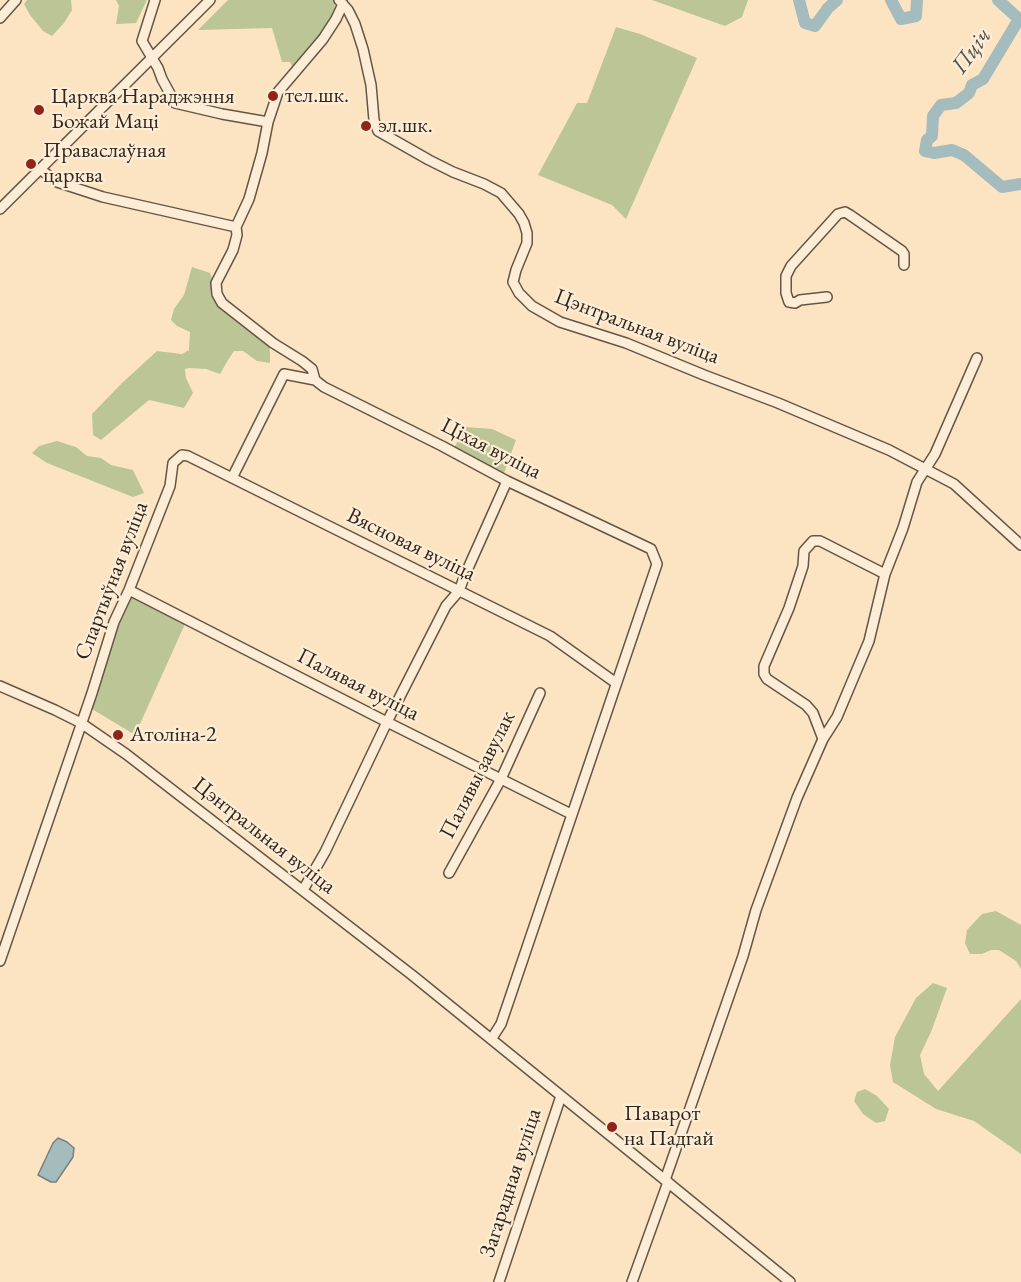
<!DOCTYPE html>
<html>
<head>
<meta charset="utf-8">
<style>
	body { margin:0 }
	canvas { display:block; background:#fce4c2 }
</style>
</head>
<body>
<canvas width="1021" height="1282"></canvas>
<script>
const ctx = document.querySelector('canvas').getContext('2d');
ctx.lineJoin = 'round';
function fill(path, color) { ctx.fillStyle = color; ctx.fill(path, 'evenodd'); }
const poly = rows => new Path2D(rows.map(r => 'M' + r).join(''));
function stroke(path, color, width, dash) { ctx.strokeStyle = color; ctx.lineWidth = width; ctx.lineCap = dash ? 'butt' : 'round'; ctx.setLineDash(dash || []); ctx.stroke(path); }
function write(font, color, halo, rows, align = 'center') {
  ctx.font = font + ' "EB Garamond",serif'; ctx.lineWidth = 4.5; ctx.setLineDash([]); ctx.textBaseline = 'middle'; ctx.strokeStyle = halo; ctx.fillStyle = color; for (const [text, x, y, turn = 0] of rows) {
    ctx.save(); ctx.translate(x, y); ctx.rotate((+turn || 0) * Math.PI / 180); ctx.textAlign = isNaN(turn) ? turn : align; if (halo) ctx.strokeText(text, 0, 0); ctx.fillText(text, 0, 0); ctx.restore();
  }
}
const green = poly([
	[27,0,71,0,72,10,64,23,52,36,43,31,30,15,24,4],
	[116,0,147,0,136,23,116,24,119,6],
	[228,0,334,0,335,9,331,19,322,34,294,70,290,62,282,62,272,28,198,30],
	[652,0,748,0,742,17,725,26],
	[616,27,640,34,697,58,626,219,612,205,538,175,577,103,587,103],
	[192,267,210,273,213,281,212,289,217,300,269,342,270,354,270,363,257,361,243,351,234,351,228,360,220,374,206,369,189,368,185,369,186,378,193,393,184,408,149,400,101,440,93,435,92,414,122,383,157,351,182,354,189,350,190,332,177,326,171,320,174,309,184,295],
	[466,427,492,429,516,440,504,473,454,448],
	[57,441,76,447,87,456,101,458,111,465,133,470,144,493,133,497,47,463,32,453,39,446],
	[131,595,185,624,135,735,92,709,118,623],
	[996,911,1021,925,1021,969,1016,961,999,950,991,950,982,954,970,954,965,943,967,930,982,914],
	[933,983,947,988,931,1032,920,1055,924,1074,938,1091,1021,999,1021,1154,974,1121,936,1109,893,1082,890,1065,895,1037,916,998],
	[865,1089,877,1096,889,1109,885,1121,876,1123,863,1114,854,1101,857,1092]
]);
const water = poly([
	[58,1138,67,1142,74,1148,73,1157,56,1182,51,1182,38,1175,53,1143,58,1138]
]);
const river = poly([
	[799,0,805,23,815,26,828,8,837,0],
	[891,0,901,19,916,16,917,0],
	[998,0,1019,19,983,79,972,85,969,93,956,103,941,105,933,116,932,136,927,140,925,151,934,153,952,150,964,155,1002,187,1021,184]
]);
const minor = poly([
	[155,0,142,41,158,68,162,79,175,103,222,114,268,122],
	[339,0,348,10,355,24,363,49,371,85,374,120,378,131,429,160,453,172,484,184,501,193,519,214,524,223,527,233,527,243,516,270,513,282,519,293,532,306,560,322,626,343,704,375,778,403,889,450,954,484,1021,545],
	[0,18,16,0],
	[40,169,57,182,103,197,236,227],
	[0,209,210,0],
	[827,297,800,300,795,303,789,302,786,293,786,276,791,266,838,214,845,212,850,215,902,251,904,254,904,265],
	[315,380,324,387,442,446,507,481,651,549,657,564,501,1024,492,1038],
	[315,380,312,369,302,361,273,343,222,303,217,294,216,283,233,250,237,235,236,227,249,199,262,153,268,122,278,92,323,39,336,19,343,4],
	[232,478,284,374,315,380],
	[129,590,387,722,571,814],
	[0,686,55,710,81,723,126,754,412,975,665,1180,790,1282],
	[823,739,813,713,806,705,767,679,764,674,764,666,789,608,803,566,804,551,813,541,820,541,885,574],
	[449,873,501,779,540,693],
	[303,890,325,852,387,722,446,606,459,591,465,575,507,481],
	[0,961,92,693,114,622,129,590,170,486,173,463,182,455,188,456,550,636,616,683],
	[665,1180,743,956,756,910,797,798,823,739,837,717,869,641,885,574,903,528,917,482,935,454,977,358],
	[499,1282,561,1096],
	[632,1282,668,1182]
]);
const markers = [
	[273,96,6,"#8f2418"],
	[39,110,6,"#8f2418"],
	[366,126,6,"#8f2418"],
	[31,164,6,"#8f2418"],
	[118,735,6,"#8f2418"],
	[612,1127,6,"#8f2418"]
];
const poiNames = [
	["тел.шк.",285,96],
	["Царква Нараджэння",51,97],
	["Божай Маці",51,122],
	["эл.шк.",378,126],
	["Праваслаўная",43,151],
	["царква",43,176],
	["Атоліна-2",130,735],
	["Паварот",624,1114],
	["на Падгай",624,1139]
];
const streetNames = [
	["Цэнтральная вуліца",637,327,21],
	["Ціхая вуліца",491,449,27],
	["Вясновая вуліца",411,545,26],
	["Спартыўная вуліца",112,581,-69],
	["Палявая вуліца",358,685,27],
	["Палявы завулак",478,775,-63],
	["Цэнтральная вуліца",264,836,38],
	["Загарадная вуліца",511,1183,-72]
];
const waterNames = [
	["Пціч",972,51,-54]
];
fill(green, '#bbc596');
fill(water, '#a4bcbe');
stroke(water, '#76807d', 1.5);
stroke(river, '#a4bcbe', 12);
stroke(minor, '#645646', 12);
stroke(minor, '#fdedd7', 9);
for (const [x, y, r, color] of markers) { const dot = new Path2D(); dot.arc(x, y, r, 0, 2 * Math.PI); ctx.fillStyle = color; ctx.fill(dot); stroke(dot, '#fdedd7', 2); }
write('22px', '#32271c', '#fdedd7', poiNames, 'left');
write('22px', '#32271c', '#fdedd7', streetNames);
write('italic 24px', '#54544d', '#fdedd7', waterNames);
</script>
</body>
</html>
